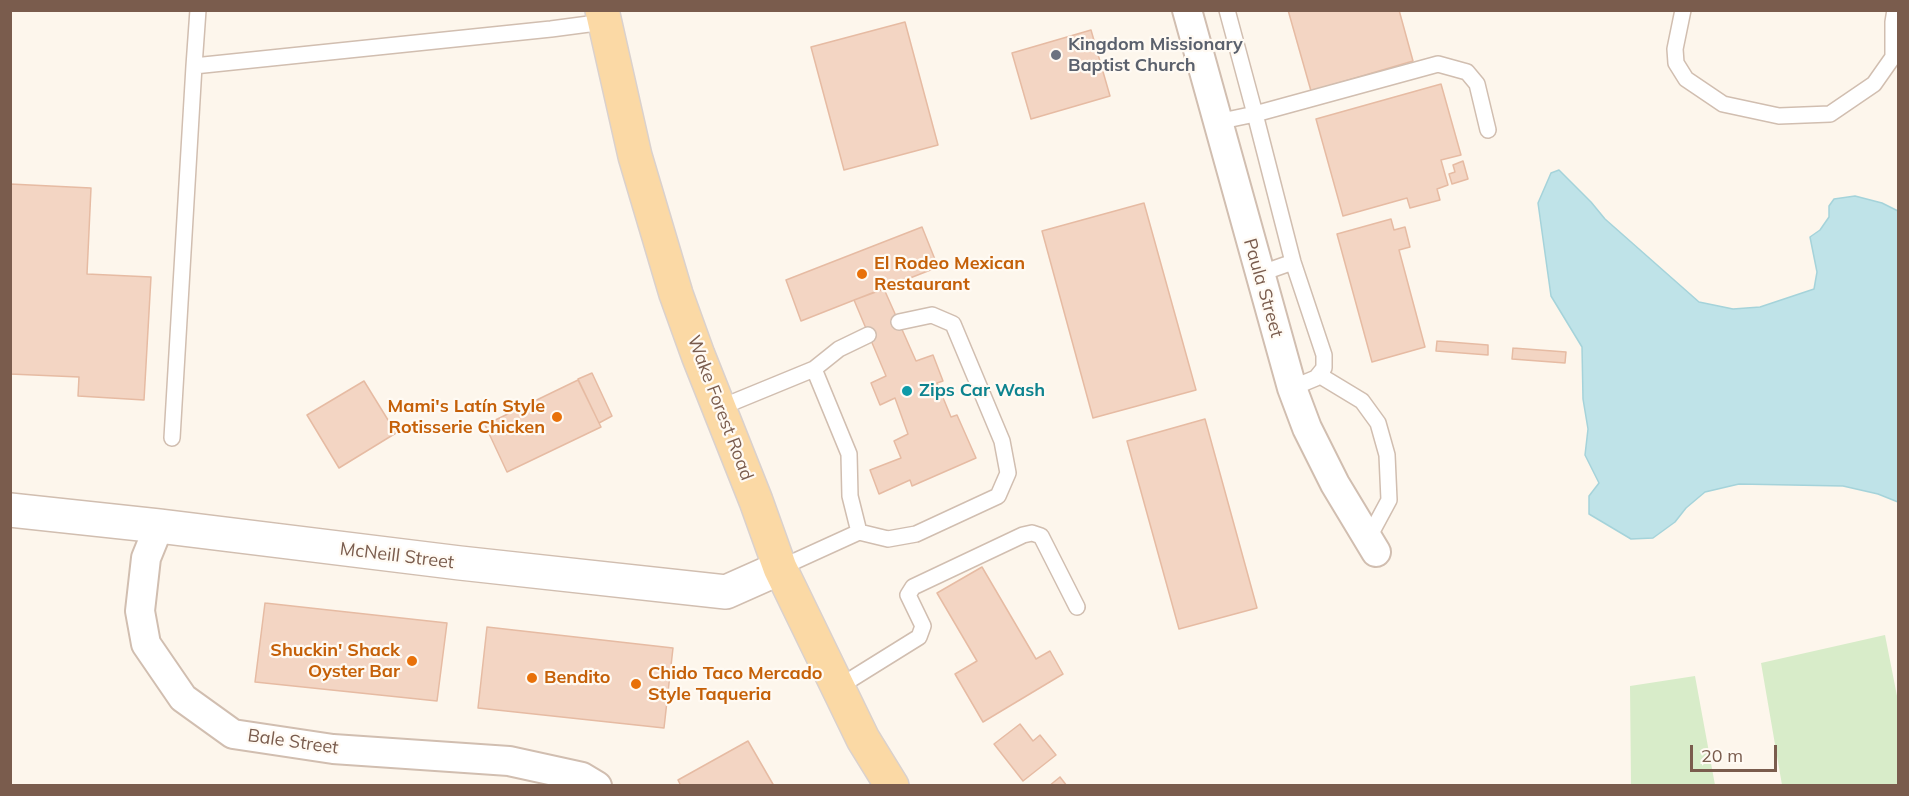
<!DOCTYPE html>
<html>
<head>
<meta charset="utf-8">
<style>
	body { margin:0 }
	#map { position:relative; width:1909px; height:796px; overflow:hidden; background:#fdf6ec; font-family:Mulish,sans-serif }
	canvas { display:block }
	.frame { position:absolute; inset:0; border:12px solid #7a5c4d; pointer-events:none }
	.scale { position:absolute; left:1690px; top:745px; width:87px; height:27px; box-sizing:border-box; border:3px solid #7a5c4d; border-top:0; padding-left:8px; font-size:18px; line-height:21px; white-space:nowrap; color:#7a5c4d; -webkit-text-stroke:4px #fffaf3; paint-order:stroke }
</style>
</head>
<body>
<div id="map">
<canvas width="1909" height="796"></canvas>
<div class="frame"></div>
<div class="scale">20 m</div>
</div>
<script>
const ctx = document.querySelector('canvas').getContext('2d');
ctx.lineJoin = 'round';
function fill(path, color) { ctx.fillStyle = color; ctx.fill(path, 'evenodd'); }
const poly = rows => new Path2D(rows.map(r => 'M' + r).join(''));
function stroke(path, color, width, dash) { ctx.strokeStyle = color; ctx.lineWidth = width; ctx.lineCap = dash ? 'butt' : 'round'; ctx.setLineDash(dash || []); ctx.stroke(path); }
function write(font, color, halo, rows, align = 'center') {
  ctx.font = font + ' Mulish,sans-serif'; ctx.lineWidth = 4.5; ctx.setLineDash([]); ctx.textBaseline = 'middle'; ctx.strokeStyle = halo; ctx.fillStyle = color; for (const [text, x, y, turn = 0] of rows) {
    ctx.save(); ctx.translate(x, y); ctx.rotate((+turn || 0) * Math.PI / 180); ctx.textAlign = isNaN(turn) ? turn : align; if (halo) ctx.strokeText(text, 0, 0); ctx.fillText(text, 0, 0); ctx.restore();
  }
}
const green = poly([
	[1885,635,1898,701,1898,785,1782,785,1761,663],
	[1695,676,1715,785,1631,785,1630,686]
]);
const water = poly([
	[1559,170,1591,202,1605,219,1699,302,1733,309,1760,307,1814,289,1817,272,1810,237,1820,230,1829,217,1829,206,1834,199,1855,196,1882,203,1898,211,1898,502,1878,494,1843,486,1739,484,1705,492,1686,508,1675,522,1653,538,1631,539,1589,514,1589,496,1599,483,1585,455,1588,429,1583,399,1582,347,1551,296,1538,203,1551,173,1559,170]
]);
const building = poly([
	[1288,10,1399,10,1413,61,1311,91,1288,10],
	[905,22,938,145,844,170,811,47,905,22],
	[1091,30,1110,96,1031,119,1012,53,1091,30],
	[1441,84,1461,155,1441,160,1448,185,1437,189,1440,200,1410,208,1407,198,1343,216,1316,119,1441,84],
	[1463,161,1468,179,1452,184,1449,174,1455,172,1453,165,1463,161],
	[10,184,91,188,87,274,151,277,144,400,78,396,79,377,10,374,10,184],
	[1144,203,1196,390,1093,418,1042,231,1144,203],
	[1391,219,1394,230,1405,227,1410,247,1399,250,1425,347,1372,362,1337,234,1391,219],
	[922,227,938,267,801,321,786,280,922,227],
	[884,289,916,361,933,355,943,381,937,383,951,417,957,415,976,458,912,486,910,480,879,494,870,470,901,458,894,441,908,434,895,398,880,405,871,383,886,376,854,300,884,289],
	[1437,341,1488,345,1488,355,1436,351,1437,341],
	[1513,348,1566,352,1565,363,1512,359,1513,348],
	[592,373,612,416,599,423,578,379,592,373],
	[578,380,601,427,507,472,485,425,578,380],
	[364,381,396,433,339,468,307,415,364,381],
	[1205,419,1257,608,1179,629,1127,441,1205,419],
	[982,567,1036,659,1050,651,1063,674,983,722,955,674,977,661,937,593,982,567],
	[265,603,447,623,437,701,255,682,265,603],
	[487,627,673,648,664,728,478,708,487,627],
	[1020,724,1033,741,1040,735,1056,755,1023,781,994,744,1020,724],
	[748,741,774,786,681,786,678,780,748,741],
	[1060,777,1067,786,1049,786,1060,777]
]);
const service = poly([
	[1227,10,1255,114,1438,64,1467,72,1477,84,1488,130],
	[1683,10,1675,49,1676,63,1686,79,1723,104,1779,116,1830,114,1874,84,1893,57,1893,22,1895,10],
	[194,66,198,10],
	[1217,122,1255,114,1293,262,1324,355,1324,368,1316,378,1292,388],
	[1259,274,1293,262],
	[814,369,849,454,850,496,859,532],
	[1319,375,1362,401,1378,423,1387,455,1389,500,1368,539],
	[719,408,814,369,839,349,868,335],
	[172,438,194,66,551,29,604,22],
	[780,568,859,532,888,539,916,534,998,496,1008,473,1002,441,953,324,932,315,899,322],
	[837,688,919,637,923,626,908,595,913,587,1023,535,1032,533,1041,536,1077,607]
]);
const minor = poly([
	[1187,10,1292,388,1307,428,1335,484,1376,552],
	[159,526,146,558,140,611,146,644,183,698,233,734,333,749,509,761,582,777,597,786]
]);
const tertiary = poly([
	[10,510,159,526,460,563,726,592,780,568]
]);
const primary = poly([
	[602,10,635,156,676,294,698,355,756,501,780,568,863,739,892,786]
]);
const markers = [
	[1056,55,6,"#6b7280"],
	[862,274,6,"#e8710a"],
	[907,391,6,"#0f9aa8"],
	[557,417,6,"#e8710a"],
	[412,661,6,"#e8710a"],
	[532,678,6,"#e8710a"],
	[636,684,6,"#e8710a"]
];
const worshipNames = [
	["Kingdom Missionary",1068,45],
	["Baptist Church",1068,66]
];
const foodNames = [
	["El Rodeo Mexican",874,264],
	["Restaurant",874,285],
	["Mami's Latín Style",545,407,"right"],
	["Rotisserie Chicken",545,428,"right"],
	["Shuckin' Shack",400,651,"right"],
	["Oyster Bar",400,672,"right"],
	["Chido Taco Mercado",648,674],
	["Style Taqueria",648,695],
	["Bendito",544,678]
];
const streetNames = [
	["Paula Street",1263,288,74],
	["Wake Forest Road",720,408,69],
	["McNeill Street",397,556,7],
	["Bale Street",293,742,8]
];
const cultureNames = [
	["Zips Car Wash",919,391]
];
fill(green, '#d8ecc9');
fill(water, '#bfe3e8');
stroke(water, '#a5d3da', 1.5);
fill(building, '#f3d5c3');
stroke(building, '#e6bba3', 1.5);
stroke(service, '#d1beb0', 18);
stroke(minor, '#d1beb0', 32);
stroke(tertiary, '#d1beb0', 36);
stroke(primary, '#dad1cd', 36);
stroke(service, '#fff', 15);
stroke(minor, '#fff', 28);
stroke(tertiary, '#fff', 33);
stroke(primary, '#fbd9a5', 33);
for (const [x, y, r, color] of markers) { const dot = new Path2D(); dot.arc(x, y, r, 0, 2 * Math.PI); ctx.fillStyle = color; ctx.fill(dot); stroke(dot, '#fffaf3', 2); }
write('bold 18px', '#5b616d', '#fffaf3', worshipNames, 'left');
write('bold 18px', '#c56008', '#fffaf3', foodNames, 'left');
write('18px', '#7a5c4d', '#fffaf3', streetNames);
write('bold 18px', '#0d838f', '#fffaf3', cultureNames, 'left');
</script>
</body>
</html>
